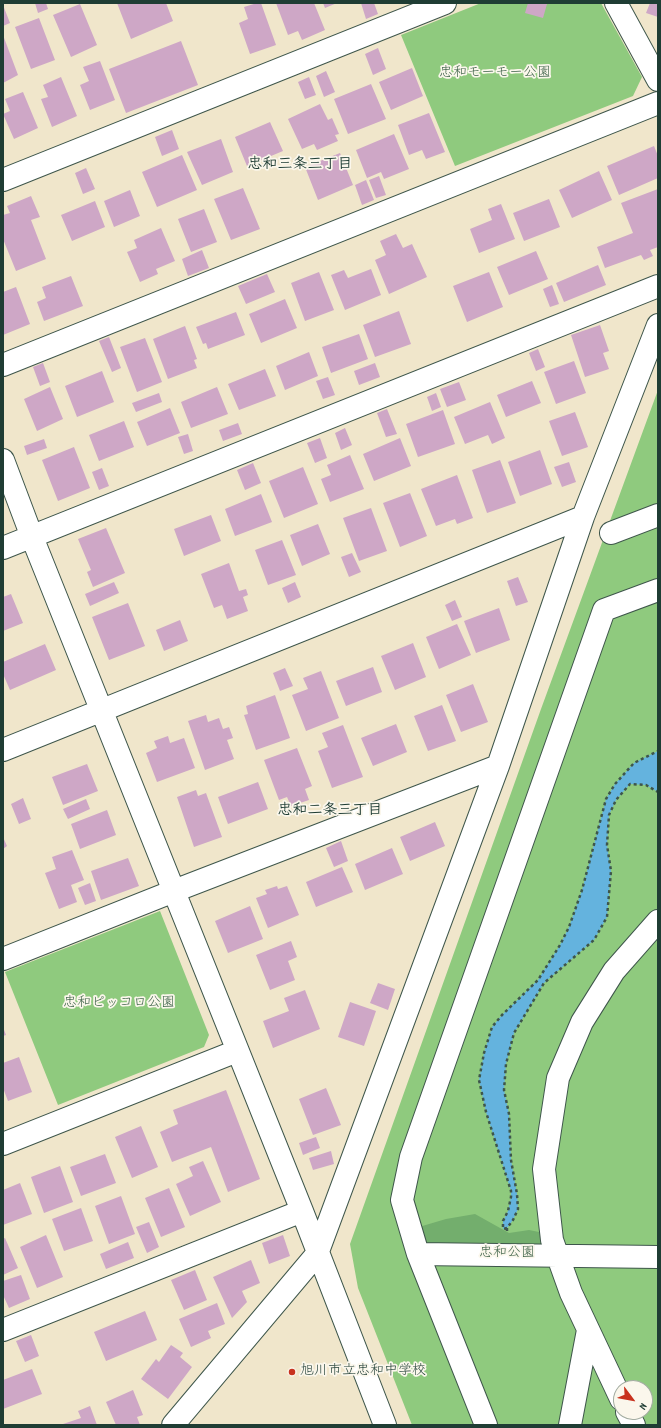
<!DOCTYPE html>
<html>
<head>
<meta charset="utf-8">
<style>
	body { margin:0 }
	#map { position:relative; width:661px; height:1428px; overflow:hidden; background:#f0e6cb; font-family:Dekko,sans-serif }
	canvas { display:block }
	.frame { position:absolute; inset:0; border:4px solid #1f3d34; pointer-events:none }
	.north { position:absolute; left:613px; top:1380px; width:40px; height:40px; box-sizing:border-box; background:#fbf7ec; border:1px solid #a3ada2; border-radius:50%; rotate:122deg; font-size:11px; font-weight:700; line-height:16px; text-align:center; color:#1f3d34 }
	.north::after { content:''; display:block; margin:auto; width:14px; height:18px; background:#c8321e; clip-path:polygon(50% 0,100% 100%,50% 72%,0 100%) }
</style>
</head>
<body>
<div id="map">
<canvas width="661" height="1428"></canvas>
<div class="frame"></div>
<div class="north">N</div>
</div>
<script>
const ctx = document.querySelector('canvas').getContext('2d');
ctx.lineJoin = 'round';
function fill(path, color) { ctx.fillStyle = color; ctx.fill(path, 'evenodd'); }
const poly = rows => new Path2D(rows.map(r => 'M' + r).join(''));
function stroke(path, color, width, dash) { ctx.strokeStyle = color; ctx.lineWidth = width; ctx.lineCap = dash ? 'butt' : 'round'; ctx.setLineDash(dash || []); ctx.stroke(path); }
function write(font, color, halo, rows, align = 'center') {
  ctx.font = font + ' Dekko,"Klee One",sans-serif'; ctx.lineWidth = 3.5; ctx.setLineDash([]); ctx.textBaseline = 'middle'; ctx.strokeStyle = halo; ctx.fillStyle = color; for (const [text, x, y, turn = 0] of rows) {
    ctx.save(); ctx.translate(x, y); ctx.rotate((+turn || 0) * Math.PI / 180); ctx.textAlign = isNaN(turn) ? turn : align; if (halo) ctx.strokeText(text, 0, 0); ctx.fillText(text, 0, 0); ctx.restore();
  }
}
const green = poly([
	[481,3,601,3,642,77,633,96,455,166,401,35],
	[658,390,658,1425,412,1425,358,1288,350,1244,541,709],
	[621,1388,645,1388,645,1412,621,1412],
	[160,911,209,1035,204,1047,58,1105,5,972]
]);
const forest = poly([
	[475,1214,509,1233,529,1230,539,1232,542,1248,425,1245,419,1227,446,1219]
]);
const water = poly([
	[658,751,658,792,646,785,630,784,616,800,609,815,607,845,611,871,607,917,594,940,544,983,514,1033,506,1064,504,1090,509,1114,511,1160,517,1194,518,1209,513,1220,507,1228,503,1229,503,1221,508,1211,511,1197,511,1191,486,1112,479,1080,484,1053,492,1027,502,1015,538,980,560,945,569,927,582,890,606,799,615,784,634,763]
]);
const building = poly([
	[35,3,46,3,48,9,38,13],
	[117,3,166,3,173,21,131,39],
	[257,3,261,3,276,45,250,54,239,23,248,19,244,7],
	[276,3,314,3,325,30,302,40,298,31,288,35],
	[323,3,337,3,325,8],
	[361,3,374,3,378,14,366,19],
	[528,3,547,4,543,18,525,13],
	[650,3,658,3,658,17,646,13],
	[80,4,97,45,71,57,53,15],
	[3,5,10,23,3,26],
	[39,18,55,60,31,69,15,27],
	[3,35,18,75,3,83],
	[181,41,198,85,126,113,109,69],
	[378,48,386,69,373,75,365,54],
	[100,61,115,100,90,110,80,85,89,81,83,67],
	[412,68,423,96,391,110,379,82],
	[326,71,335,92,324,97,316,76],
	[61,77,77,116,52,127,41,99,48,97,43,85],
	[309,77,316,95,305,99,298,82],
	[371,84,386,119,348,134,334,99],
	[23,92,38,128,14,139,3,114,10,111,5,99],
	[320,104,328,120,332,118,339,134,335,135,338,141,317,150,314,144,302,149,288,119],
	[429,113,445,152,426,159,422,150,409,155,398,125],
	[270,122,283,151,247,166,235,137],
	[172,130,179,149,162,156,155,137],
	[394,134,409,169,384,179,381,172,367,178,356,150],
	[221,139,233,172,202,185,187,152],
	[654,146,658,156,658,178,619,195,607,166],
	[340,153,353,185,318,200,305,167],
	[182,155,197,190,157,207,142,172],
	[86,168,95,189,83,194,75,173],
	[599,171,612,200,572,218,559,190],
	[379,176,386,195,376,198,369,180],
	[366,180,374,200,362,205,355,185],
	[243,188,260,229,231,240,214,199],
	[658,189,658,247,650,250,653,256,644,260,641,255,605,268,597,247,633,233,621,203],
	[130,190,140,216,114,227,104,201],
	[31,196,40,217,31,220,46,259,16,271,3,239,3,215,10,213,7,206],
	[549,199,560,227,524,241,513,213],
	[95,201,105,227,72,241,61,215],
	[501,204,515,239,479,253,470,229,492,220,488,209],
	[204,209,217,242,191,252,178,219],
	[161,228,175,261,156,269,158,274,140,282,127,252,137,248,134,240],
	[396,234,403,248,412,244,427,277,389,294,375,260,386,255,380,241],
	[202,250,209,268,188,276,182,259],
	[536,251,548,279,509,295,497,267],
	[598,265,606,285,564,302,556,283],
	[371,269,381,295,345,310,331,275,344,270,348,278],
	[319,272,334,310,305,321,291,283],
	[489,272,503,307,467,322,453,286],
	[267,274,275,292,246,304,238,286],
	[71,276,83,306,44,321,37,302,46,298,42,287],
	[552,285,559,304,550,307,543,289],
	[16,287,30,324,3,335,3,292],
	[285,299,297,328,261,343,249,314],
	[399,311,411,344,375,357,363,325],
	[236,312,245,335,208,349,206,343,203,344,196,327],
	[600,325,609,351,603,353,609,369,585,377,571,335],
	[185,326,197,359,194,360,197,368,168,379,153,339],
	[359,334,368,359,331,373,322,347],
	[109,337,121,368,112,372,99,341],
	[145,338,162,382,137,392,120,347],
	[538,349,545,367,536,371,529,353],
	[309,352,318,376,285,390,276,366],
	[574,361,586,393,556,404,544,372],
	[43,363,50,382,40,386,33,367],
	[375,363,380,377,359,385,354,371],
	[265,369,276,396,239,410,228,384],
	[102,371,114,402,77,417,65,386],
	[328,377,335,395,323,399,316,381],
	[532,381,541,403,506,417,497,395],
	[459,382,466,400,447,407,440,389],
	[50,387,63,419,37,431,24,399],
	[217,387,228,414,191,428,181,402],
	[159,393,162,402,136,412,132,403],
	[436,393,441,407,432,411,427,397],
	[490,402,505,438,492,444,488,435,465,444,454,417],
	[170,408,180,433,147,446,137,422],
	[387,409,397,434,386,437,377,413],
	[443,410,455,444,418,457,406,424],
	[575,412,588,447,562,456,549,421],
	[124,421,134,447,99,461,89,435],
	[238,423,242,434,223,441,219,430],
	[345,428,352,445,341,450,335,433],
	[188,434,193,451,184,454,178,437],
	[320,438,327,458,315,463,307,443],
	[400,438,411,466,374,481,363,454],
	[44,439,47,448,27,455,24,446],
	[74,447,90,488,58,501,42,460],
	[540,450,552,484,520,496,508,462],
	[350,455,364,489,330,502,321,479,331,475,327,465],
	[500,460,516,503,487,513,472,470],
	[569,462,576,482,562,487,554,467],
	[253,463,261,483,245,490,237,470],
	[303,467,318,504,284,518,269,481],
	[102,468,109,486,99,490,92,472],
	[457,475,473,518,457,524,455,519,436,526,421,489],
	[410,493,427,536,400,547,383,503],
	[261,494,272,522,235,536,225,509],
	[371,508,387,551,359,561,343,518],
	[211,515,221,541,184,556,174,529],
	[318,524,330,554,302,566,290,535],
	[106,528,125,573,93,587,87,572,91,570,78,539],
	[282,540,296,575,268,585,255,550],
	[352,553,361,572,349,577,341,557],
	[229,563,239,591,246,589,248,595,243,597,248,611,227,619,222,605,214,608,201,574],
	[518,577,528,602,516,606,507,581],
	[114,582,119,593,90,606,85,594],
	[295,582,301,597,288,603,282,588],
	[11,594,23,623,3,631,3,597],
	[455,600,462,617,452,621,445,605],
	[128,603,145,646,109,660,92,617],
	[499,608,510,640,476,653,464,621],
	[180,620,188,641,164,651,156,630],
	[457,624,471,655,439,669,426,637],
	[413,643,426,677,395,690,381,656],
	[45,644,56,670,10,690,3,674,3,662],
	[373,667,382,692,346,706,336,681],
	[285,668,293,686,280,691,273,673],
	[321,671,339,718,306,731,292,695,308,689,303,678],
	[473,684,488,722,461,732,446,695],
	[275,695,290,738,256,750,244,715,248,714,246,706],
	[442,705,456,741,428,751,414,716],
	[206,715,208,722,219,718,223,729,229,727,233,738,227,740,234,759,205,770,188,721],
	[396,724,407,752,373,766,361,738],
	[343,725,363,777,332,788,318,751,328,747,322,733],
	[168,736,170,743,184,738,195,768,157,782,146,753,157,748,154,741],
	[297,748,312,786,305,789,309,800,291,806,287,797,279,800,264,760],
	[87,764,98,791,63,805,52,777],
	[258,782,268,809,228,824,218,797],
	[196,790,198,796,206,793,222,837,194,847,177,797],
	[23,798,31,819,19,824,11,804],
	[86,799,90,809,68,819,63,809],
	[107,810,116,835,80,849,71,824],
	[435,822,445,846,410,861,400,837],
	[3,837,7,846,3,849],
	[341,841,348,861,334,867,326,848],
	[392,848,403,874,365,890,355,864],
	[72,850,84,880,71,885,77,902,59,909,45,873,56,869,52,857],
	[128,858,139,886,101,900,91,871],
	[342,867,353,892,316,907,306,882],
	[90,883,96,901,85,905,78,888],
	[277,886,278,889,287,886,299,915,268,928,256,898,267,894,265,890],
	[250,906,263,939,228,953,215,921],
	[291,941,297,957,288,961,295,980,270,990,256,955],
	[378,983,395,989,388,1010,370,1003],
	[305,990,320,1029,273,1048,263,1021,289,1011,284,998],
	[350,1002,376,1011,364,1046,338,1037],
	[3,1027,6,1035,3,1036],
	[19,1057,32,1092,8,1101,3,1088,3,1063],
	[326,1088,341,1125,313,1135,299,1099],
	[226,1090,260,1179,228,1192,211,1147,172,1162,160,1132,178,1124,173,1110],
	[141,1126,158,1167,132,1178,115,1137],
	[316,1137,320,1148,303,1155,299,1143],
	[331,1151,334,1164,313,1170,309,1158],
	[105,1154,116,1183,81,1196,70,1167],
	[203,1161,221,1202,190,1216,176,1184,193,1176,189,1167],
	[60,1166,73,1202,44,1213,31,1177],
	[20,1183,32,1214,3,1225,3,1190],
	[169,1188,185,1227,161,1237,145,1198],
	[121,1196,135,1234,109,1244,95,1206],
	[81,1208,93,1241,64,1251,52,1219],
	[149,1222,159,1247,147,1253,136,1227],
	[46,1235,63,1277,37,1288,20,1247],
	[283,1235,290,1256,269,1264,262,1243],
	[5,1238,18,1268,3,1275,3,1239],
	[128,1242,134,1258,106,1269,100,1254],
	[251,1260,260,1283,242,1291,247,1302,232,1318,213,1277],
	[195,1270,207,1300,184,1310,171,1280],
	[21,1275,30,1299,9,1308,3,1295,3,1281],
	[217,1303,225,1324,208,1331,211,1338,191,1347,179,1319],
	[145,1311,157,1340,106,1361,94,1332],
	[31,1335,39,1356,25,1362,16,1341],
	[171,1345,183,1353,180,1357,192,1367,168,1399,141,1379,156,1359,159,1362],
	[32,1369,42,1394,3,1409,3,1380],
	[133,1390,143,1415,137,1417,140,1425,116,1425,106,1402],
	[90,1406,97,1425,60,1425,81,1418,78,1411]
]);
const path = poly([
	[507,1228,503,1229,503,1221,508,1211,511,1197,511,1191,486,1112,479,1080,484,1053,492,1027,502,1015,538,980,560,945,569,927,582,890,606,799,615,784,634,763,658,751],
	[507,1231,507,1228,513,1220,518,1209,517,1194,511,1160,509,1114,504,1090,506,1064,514,1033,544,983,594,940,607,917,611,871,607,845,609,815,616,800,630,784,646,785,658,792]
]);
const minor = poly([
	[616,3,658,80],
	[3,180,445,3],
	[3,365,658,103],
	[3,460,32,537,302,1211,385,1425],
	[611,533,658,515],
	[3,548,658,286],
	[658,590,604,610,411,1157,402,1200,418,1254,658,1257],
	[3,750,583,517],
	[3,959,174,891,498,766],
	[3,1144,237,1051],
	[418,1254,486,1425],
	[3,1330,302,1211],
	[621,1399,571,1293,552,1240,544,1169,558,1078,582,1022,614,971,658,921],
	[627,1412,634,1425],
	[173,1425,317,1254,498,766,583,517,658,325],
	[570,1425,588,1330]
]);
const markers = [
	[292,1372,4,"#c8321e"]
];
const parkNames = [
	["忠和モーモー公園",495,74],
	["忠和ピッコロ公園",119,1004],
	["忠和公園",507,1254]
];
const poiNames = [
	["旭川市立忠和中学校",300,1372]
];
const neighbourhoodNames = [
	["忠和三条三丁目",300,166],
	["忠和二条三丁目",330,812]
];
fill(green, '#8fca7e');
fill(forest, '#73ae6d');
fill(water, '#64b3de');
fill(building, '#cea7c6');
stroke(minor, '#3e564b', 24);
stroke(path, '#3e564b', 2.5, [3, 3]);
stroke(minor, '#fff', 22);
for (const [x, y, r, color] of markers) { const dot = new Path2D(); dot.arc(x, y, r, 0, 2 * Math.PI); ctx.fillStyle = color; ctx.fill(dot); stroke(dot, '#fbf7ec', 1.5); }
write('14px', '#3b6046', '#fbf7ec', parkNames);
write('14px', '#1f3d34', '#fbf7ec', poiNames, 'left');
write('bold 15px', '#1f3d34', '#fbf7ec', neighbourhoodNames);
</script>
</body>
</html>
